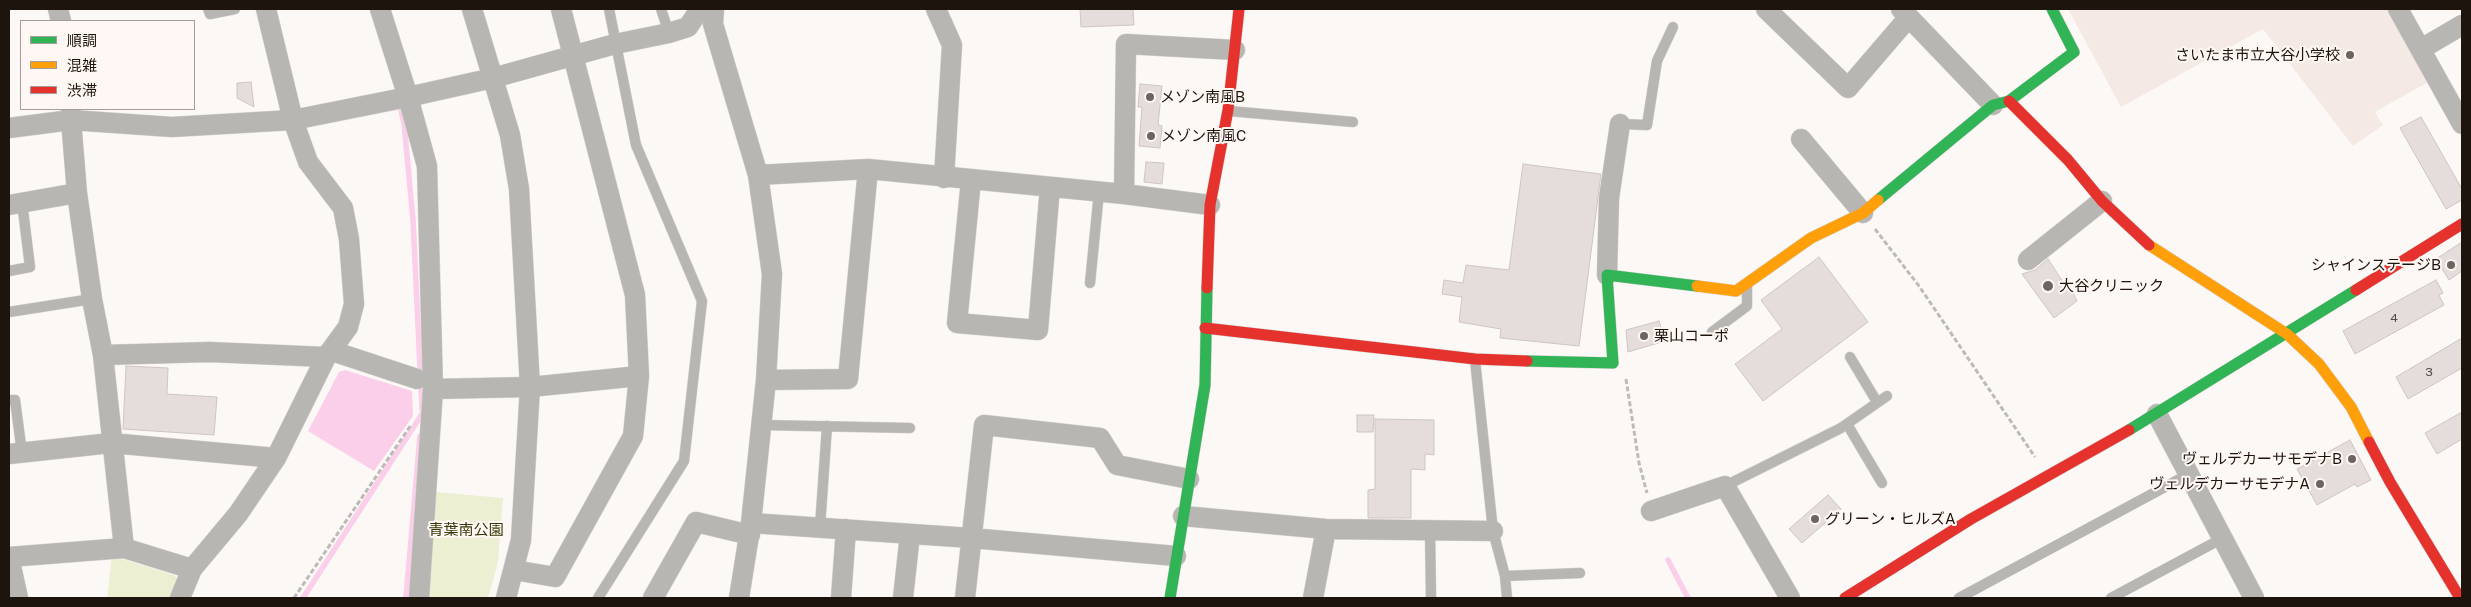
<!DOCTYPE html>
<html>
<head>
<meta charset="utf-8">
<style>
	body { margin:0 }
	#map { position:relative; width:2471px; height:607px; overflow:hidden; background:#fcf8f6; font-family:"Public Sans","Noto Sans JP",sans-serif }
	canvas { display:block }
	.frame { position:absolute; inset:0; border:10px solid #1e140e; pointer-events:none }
	.legend { position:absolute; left:20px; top:20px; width:175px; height:90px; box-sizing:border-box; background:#fef7f4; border:1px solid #a49c98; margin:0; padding:6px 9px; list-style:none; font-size:15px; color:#1e140e }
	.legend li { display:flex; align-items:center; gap:10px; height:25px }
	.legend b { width:25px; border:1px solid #a49c98 }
</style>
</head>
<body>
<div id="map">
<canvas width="2471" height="607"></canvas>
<div class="frame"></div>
<ul class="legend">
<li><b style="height:6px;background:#30b455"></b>順調</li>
<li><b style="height:6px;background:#ff9f0a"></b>混雑</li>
<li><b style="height:6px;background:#e5322d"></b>渋滞</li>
</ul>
</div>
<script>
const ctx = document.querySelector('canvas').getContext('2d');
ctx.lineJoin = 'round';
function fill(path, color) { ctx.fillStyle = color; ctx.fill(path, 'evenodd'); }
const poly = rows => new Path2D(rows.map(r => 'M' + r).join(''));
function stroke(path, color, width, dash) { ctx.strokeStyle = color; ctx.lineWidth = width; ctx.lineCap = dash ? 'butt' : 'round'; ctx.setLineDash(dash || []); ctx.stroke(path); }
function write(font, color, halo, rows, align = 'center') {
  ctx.font = font + ' "Public Sans","Noto Sans JP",sans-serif'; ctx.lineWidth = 4; ctx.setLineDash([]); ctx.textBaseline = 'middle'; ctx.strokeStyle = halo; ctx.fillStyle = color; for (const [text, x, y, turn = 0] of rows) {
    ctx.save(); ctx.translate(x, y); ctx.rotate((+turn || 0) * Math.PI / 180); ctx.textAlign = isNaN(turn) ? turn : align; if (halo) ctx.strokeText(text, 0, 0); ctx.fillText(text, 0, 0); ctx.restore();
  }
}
const built = poly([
	[2068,9,2392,9,2430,81,2375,112,2383,125,2353,146,2263,29,2121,107]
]);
const green = poly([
	[435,492,503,498,498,562,488,598,426,598],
	[112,556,174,575,178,579,172,598,107,598]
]);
const water = poly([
	[345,370,412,391,413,416,374,471,308,431,339,372]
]);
const stream = poly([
	[399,102,404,123,413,220,422,409],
	[1668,560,1688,598],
	[303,598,422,414],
	[406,598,420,436]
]);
const building = poly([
	[1080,9,1133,9,1134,25,1081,27,1080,9],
	[251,82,254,107,237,98,237,83,251,82],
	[1140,84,1162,86,1158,125,1162,126,1160,148,1139,146,1142,107,1138,107,1140,84],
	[2421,117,2462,189,2462,200,2446,209,2400,128,2421,117],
	[1146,162,1164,163,1162,184,1144,182,1146,162],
	[1523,164,1601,174,1579,346,1500,338,1501,329,1459,322,1462,297,1442,294,1444,280,1463,283,1466,265,1509,270,1523,164],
	[2462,242,2462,271,2449,280,2436,259,2462,242],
	[1819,257,1868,322,1763,401,1735,364,1782,329,1761,300,1819,257],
	[2048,259,2065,285,2068,283,2077,301,2054,318,2022,274,2035,270,2048,259],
	[2436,280,2443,293,2439,295,2444,305,2355,354,2343,331,2436,280],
	[1659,321,1665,341,1628,352,1626,330,1659,321],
	[2462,338,2462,368,2408,399,2396,377,2462,338],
	[126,366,168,368,167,394,217,397,214,435,123,429,126,366],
	[2462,412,2462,439,2437,454,2425,433,2462,412],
	[1357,415,1374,415,1373,432,1357,432,1357,415],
	[1375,419,1434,420,1434,455,1425,454,1425,470,1411,469,1411,518,1368,518,1368,490,1375,489,1375,419],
	[2350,440,2371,480,2357,487,2355,484,2317,505,2297,469,2350,440],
	[1828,495,1841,509,1802,543,1789,529,1828,495]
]);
const path = poly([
	[1875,229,1919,286,2035,457],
	[1626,379,1639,463,1647,493],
	[294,598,411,425]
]);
const lane = poly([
	[208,9,210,14,235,9],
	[661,9,669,33],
	[1229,111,1353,122],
	[1620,124,1647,125,1657,61,1673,27],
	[9,271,30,267,22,202],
	[1090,283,1099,192],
	[9,312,92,299],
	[1712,332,1747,306,1747,286],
	[1850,357,1877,402],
	[1475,360,1493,531,1505,576,1580,573],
	[9,400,15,400,22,453],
	[1847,424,1882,483],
	[762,425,910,428],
	[1725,486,1841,428,1887,396],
	[820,527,827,426],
	[1430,530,1431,598],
	[1505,576,1507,598],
	[598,598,684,461,702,301,636,145,609,9],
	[1959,598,2189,474],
	[2111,598,2223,538]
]);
const street = poly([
	[58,9,61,21],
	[380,9,408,97,427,166,433,389,419,598],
	[472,9,510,135,519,189,530,387,521,540,506,598],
	[714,9,713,24,758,175,772,274,766,380,751,523,739,598],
	[936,9,952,45,944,178],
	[1766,9,1848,88,1909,17],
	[1901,9,1993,105],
	[2398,9,2462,124],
	[2421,49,2462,25],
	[71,109,71,120,172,127,293,120,408,97,493,78,615,44,669,33,688,27,700,9],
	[9,128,71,120,77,193,92,299,103,355],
	[1801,139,1863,213],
	[758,175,868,169,1124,194,1210,205],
	[971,180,957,323,1038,330,1050,187],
	[1124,194,1126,44,1235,50],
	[9,205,77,193],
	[2028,260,2102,201],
	[1607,275,1609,198,1620,124],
	[332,351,417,379],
	[766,380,848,379,868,169],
	[433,389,530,387,639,376],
	[2157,414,2254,598],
	[9,454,111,443,276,458],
	[1651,511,1725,486,1790,598],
	[1183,516,1326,529,1493,531],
	[751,523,971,538,1176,556],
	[124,548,103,355,209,352,326,357],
	[9,557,124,548,192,569],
	[9,557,18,598],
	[514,570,555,577,633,436,639,376,635,295,561,9],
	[180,598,192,569,238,514,276,458,326,357,348,327,354,304,349,239,343,208,308,162,293,120,266,9],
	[653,598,696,522,750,535],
	[841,598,846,529],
	[903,598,910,534],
	[965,598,984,425,1100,438,1117,465,1189,479],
	[1313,598,1326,529]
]);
const fast = poly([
	[1878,200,1993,105,2009,101,2074,52,2052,9],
	[1527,361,1613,363,1607,275,1697,286],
	[2129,430,2356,290],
	[1170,598,1205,385,1207,288]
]);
const slow = poly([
	[2149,245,2287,334,2319,364,2351,407,2369,442],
	[1697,286,1736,291,1811,238,1863,213,1878,200]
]);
const jam = poly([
	[2009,101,2068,160,2102,201,2149,245],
	[1207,288,1210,205,1228,110,1239,9],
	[2356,290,2462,224],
	[1205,328,1475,359,1527,361],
	[2369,442,2390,482,2460,598],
	[1845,598,1971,519,2129,430]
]);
const markers = [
	[2350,55,5,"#6c645f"],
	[1150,97,5,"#6c645f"],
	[1151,136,5,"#6c645f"],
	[2451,265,5,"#6c645f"],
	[2048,286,6,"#6c645f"],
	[1644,336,5,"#6c645f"],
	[2352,459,5,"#6c645f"],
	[2320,484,5,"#6c645f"],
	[1815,519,5,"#6c645f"]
];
const numberNames = [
	["4",2394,318],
	["3",2429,372]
];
const poiNames = [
	["さいたま市立大谷小学校",2340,55,"right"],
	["メゾン南風B",1160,97],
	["メゾン南風C",1161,136],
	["シャインステージB",2441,265,"right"],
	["大谷クリニック",2059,286],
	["栗山コーポ",1654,336],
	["ヴェルデカーサモデナB",2342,459,"right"],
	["ヴェルデカーサモデナA",2310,484,"right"],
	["グリーン・ヒルズA",1825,519]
];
const parkNames = [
	["青葉南公園",466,530]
];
fill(built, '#f4e9e4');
fill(green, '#edefd2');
fill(water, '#fbcee9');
stroke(stream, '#fbcee9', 5.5);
fill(building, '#e5dddb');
stroke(building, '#cdc5c4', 1);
stroke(lane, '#d8d4d2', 11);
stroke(street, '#d8d4d2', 21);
stroke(fast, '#d8d4d2', 12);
stroke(slow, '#d8d4d2', 12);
stroke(jam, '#d8d4d2', 12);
stroke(path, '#bdbbb8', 3, [5, 2.5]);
stroke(lane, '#b8b6b3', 10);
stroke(street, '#b8b6b3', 20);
stroke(fast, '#30b455', 11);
stroke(slow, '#ff9f0a', 11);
stroke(jam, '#e5322d', 11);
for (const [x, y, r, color] of markers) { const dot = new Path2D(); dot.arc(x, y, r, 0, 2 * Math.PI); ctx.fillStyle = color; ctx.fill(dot); stroke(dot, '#fef7f4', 2); }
write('12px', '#544a46', null, numberNames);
write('15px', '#1e140e', '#fef7f4', poiNames, 'left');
write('15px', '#333804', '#fef7f4', parkNames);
</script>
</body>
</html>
